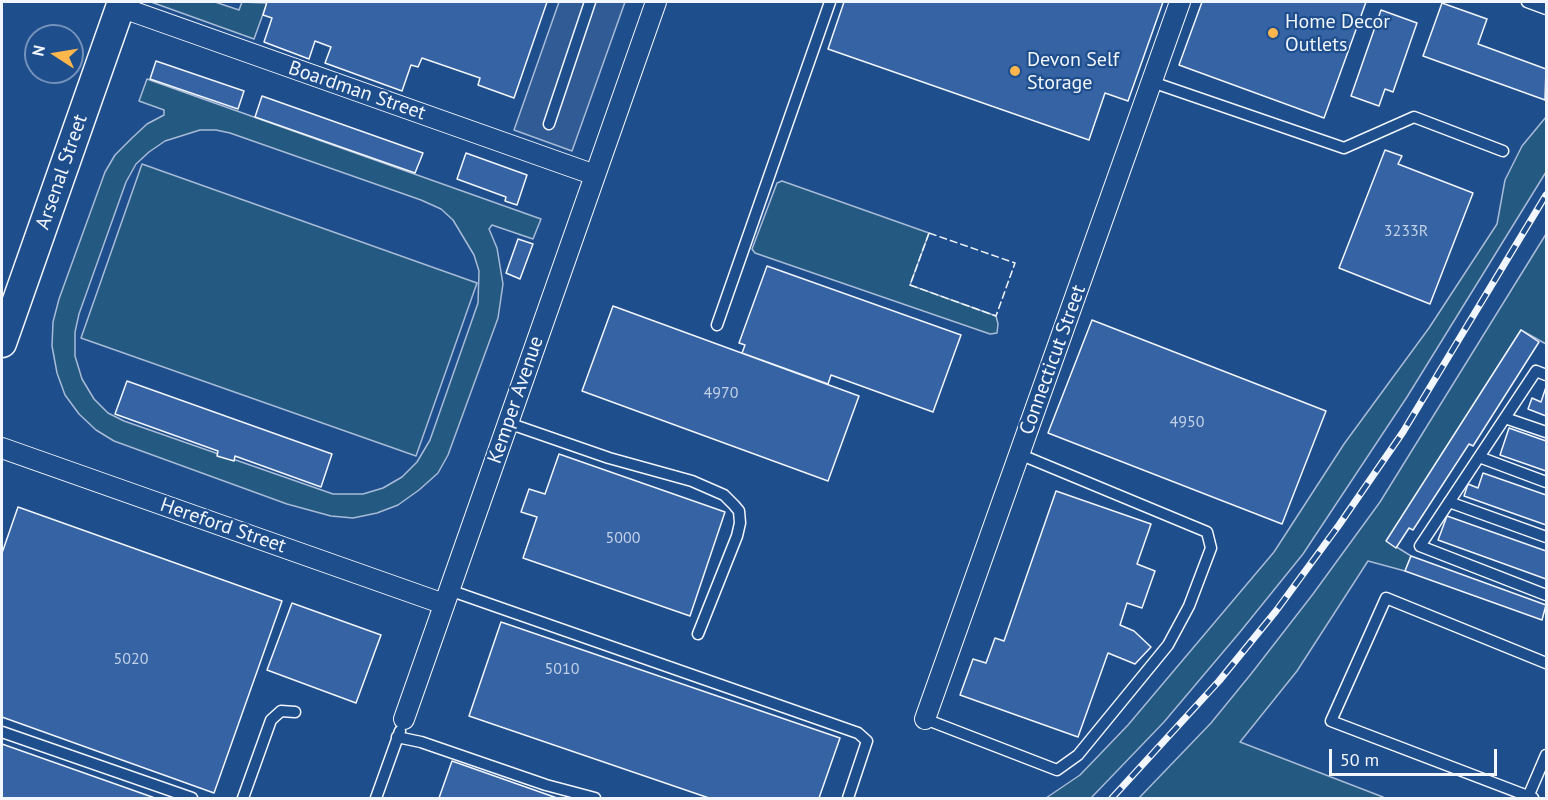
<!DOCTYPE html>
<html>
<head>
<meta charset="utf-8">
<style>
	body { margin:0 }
	#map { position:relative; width:1548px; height:800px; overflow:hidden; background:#1f4e8c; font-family:"PT Sans",sans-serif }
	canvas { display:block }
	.frame { position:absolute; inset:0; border:3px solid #f2f6ff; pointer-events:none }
	.north { position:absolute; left:24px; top:24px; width:60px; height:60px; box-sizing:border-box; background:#1f4e8c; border:2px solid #7391ba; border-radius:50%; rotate:282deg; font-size:16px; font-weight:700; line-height:24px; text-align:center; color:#f2f6ff }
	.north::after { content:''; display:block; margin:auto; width:21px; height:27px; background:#ffb74d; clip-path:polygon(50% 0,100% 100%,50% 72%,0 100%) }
	.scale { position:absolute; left:1329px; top:749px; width:168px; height:27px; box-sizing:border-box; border:3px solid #f2f6ff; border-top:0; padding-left:8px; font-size:18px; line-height:21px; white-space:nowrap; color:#f2f6ff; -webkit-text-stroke:4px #1f4e8c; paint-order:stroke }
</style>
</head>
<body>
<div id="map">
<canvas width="1548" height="800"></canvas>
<div class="frame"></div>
<div class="north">N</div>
<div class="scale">50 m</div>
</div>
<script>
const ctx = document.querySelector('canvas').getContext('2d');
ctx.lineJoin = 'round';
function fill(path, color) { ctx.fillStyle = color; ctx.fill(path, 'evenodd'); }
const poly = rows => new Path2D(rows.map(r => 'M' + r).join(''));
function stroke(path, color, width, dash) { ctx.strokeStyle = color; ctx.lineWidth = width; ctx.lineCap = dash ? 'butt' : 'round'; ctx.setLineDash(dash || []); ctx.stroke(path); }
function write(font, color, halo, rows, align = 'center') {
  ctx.font = font + ' "PT Sans",sans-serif'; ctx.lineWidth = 4.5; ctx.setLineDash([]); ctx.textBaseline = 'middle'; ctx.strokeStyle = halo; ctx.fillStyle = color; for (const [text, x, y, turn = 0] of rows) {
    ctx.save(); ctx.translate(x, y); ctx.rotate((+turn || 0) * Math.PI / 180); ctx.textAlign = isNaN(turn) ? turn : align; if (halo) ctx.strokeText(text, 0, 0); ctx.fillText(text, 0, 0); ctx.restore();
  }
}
const green = poly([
	[151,2,215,2,239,10,242,2,267,3,254,39,151,2],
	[147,79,541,219,533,239,492,225,489,229,497,248,503,284,498,318,448,455,438,473,419,490,398,505,377,513,353,518,331,516,287,504,114,441,96,430,79,414,65,395,57,373,52,346,53,322,59,299,105,172,115,155,132,138,147,124,164,115,164,110,139,101,147,79],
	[200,130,216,130,230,133,421,200,441,209,453,220,474,255,479,271,478,303,430,440,417,462,402,477,383,488,363,494,333,494,124,421,108,413,94,399,82,379,75,356,75,332,79,314,126,182,136,164,149,152,165,141,200,130],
	[1546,117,1546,172,1407,397,1303,554,1240,632,1164,722,1091,798,1046,798,1080,775,1128,725,1274,552,1344,444,1429,328,1497,224,1505,180,1522,146,1546,117],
	[142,164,477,283,416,456,81,338,142,164],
	[782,181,929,233,910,285,996,316,998,324,997,333,990,334,755,253,752,249,777,183,782,181],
	[1546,234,1546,344,1521,330,1387,541,1411,556,1405,571,1368,561,1297,671,1240,742,1383,797,1383,798,1139,798,1211,723,1251,674,1313,594,1380,502,1546,234]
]);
const parking = poly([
	[559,2,625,2,572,151,514,130,559,2]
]);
const building = poly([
	[267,2,547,2,514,98,478,85,480,78,422,58,418,67,411,65,402,91,325,63,331,47,315,41,309,59,264,42,272,18,263,15,267,2],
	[844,2,1163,2,1128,101,1105,93,1089,140,828,49,844,2],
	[1202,2,1366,2,1324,118,1179,65,1202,2],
	[1442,3,1487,19,1478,44,1546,69,1545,100,1423,56,1442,3],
	[1381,10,1417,23,1393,92,1385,89,1379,106,1351,96,1381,10],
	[156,61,244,91,238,109,150,79,156,61],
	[262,96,423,153,415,173,255,117,262,96],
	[1385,150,1402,156,1398,164,1473,193,1430,304,1339,268,1385,150],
	[466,153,527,175,517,205,505,201,506,197,457,179,466,153],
	[518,239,533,244,520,279,506,273,518,239],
	[767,266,961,335,933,412,831,375,828,384,742,353,745,345,739,343,767,266],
	[613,306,859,396,828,481,582,391,613,306],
	[1092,320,1326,411,1282,524,1048,433,1092,320],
	[1521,330,1539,342,1473,446,1469,444,1413,530,1409,528,1396,548,1386,541,1521,330],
	[127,381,332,454,321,487,235,456,234,461,217,456,218,451,115,414,127,381],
	[1546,387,1546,416,1528,409,1532,398,1541,402,1546,387],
	[1509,428,1546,441,1546,471,1500,455,1509,428],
	[559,454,725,512,690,616,523,558,537,517,521,512,529,489,545,494,559,454],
	[1483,473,1546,495,1546,525,1464,496,1468,484,1478,488,1483,473],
	[1056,491,1151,524,1137,564,1155,571,1142,608,1127,603,1120,625,1134,631,1151,647,1135,664,1108,653,1078,737,960,695,973,659,986,663,995,638,1004,641,1056,491],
	[18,507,282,601,214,793,2,717,2,553,18,507],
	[1447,516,1546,551,1546,579,1438,540,1447,516],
	[1411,556,1546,605,1542,620,1405,571,1411,556],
	[292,603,381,635,356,703,267,670,292,603],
	[501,622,840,738,819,798,709,798,469,716,501,622],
	[2,744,155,798,2,798,2,744],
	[452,761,557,798,439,798,452,761]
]);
const lane = poly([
	[1527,2,1546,9],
	[1152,82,1344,148,1414,117,1503,151],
	[549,124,590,2],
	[717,325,830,2],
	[1546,375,1536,371,1420,546,1546,595],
	[1505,418,1546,432],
	[508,423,609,458,692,481,724,495,734,505,739,511,740,523,737,536,698,634],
	[1479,457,1546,482],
	[1449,502,1546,537],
	[449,590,858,733,867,741,848,798],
	[925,719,1057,770,1078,755,1168,645,1189,606,1211,548,1207,532,1019,454],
	[2,732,192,798],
	[397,737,421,742,546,785,595,798],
	[1528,797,1546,755],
	[243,798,271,720,281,711,295,712],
	[376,798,400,731],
	[1533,798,1331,721,1386,598,1546,663]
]);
const street = poly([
	[120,7,595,175],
	[2,448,444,604],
	[404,719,656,2],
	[925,719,1180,2]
]);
const secondary = poly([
	[2,343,122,2]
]);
const rail = poly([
	[1112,798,1219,681,1276,611,1339,525,1403,432,1546,195]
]);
const fence = poly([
	[929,233,1015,263,996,316,910,285,929,233]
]);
const markers = [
	[1273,33,6,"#ffb74d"],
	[1015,71,6,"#ffb74d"]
];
const numberNames = [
	["3233R",1406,231],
	["4970",721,393],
	["4950",1187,422],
	["5000",623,538],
	["5020",131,659],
	["5010",562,669]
];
const poiNames = [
	["Home Decor",1285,22],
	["Outlets",1285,45],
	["Devon Self",1027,60],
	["Storage",1027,83]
];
const streetNames = [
	["Boardman Street",357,91,19],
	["Arsenal Street",62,172,-71],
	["Connecticut Street",1053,360,-70],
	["Kemper Avenue",516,400,-71],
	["Hereford Street",223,526,19]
];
fill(green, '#245a82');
stroke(green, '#a8bbd7', 1.5);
fill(parking, '#305b95');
stroke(parking, '#a8bbd7', 1.5);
fill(building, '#3563a3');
stroke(building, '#f2f6ff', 1.5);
stroke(lane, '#f2f6ff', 13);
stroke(street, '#f2f6ff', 22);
stroke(secondary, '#f2f6ff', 31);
stroke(lane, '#1f4e8c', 10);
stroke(street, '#1f4e8c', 20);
stroke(secondary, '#1f4e8c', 28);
stroke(rail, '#f2f6ff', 7);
stroke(rail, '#1f4e8c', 4.5, [14]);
stroke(fence, '#f2f6ff', 1.5, [8, 3]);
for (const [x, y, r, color] of markers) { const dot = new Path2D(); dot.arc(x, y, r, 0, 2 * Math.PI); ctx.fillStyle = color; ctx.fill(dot); stroke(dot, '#1f4e8c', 2); }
write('16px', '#c3d1e8', null, numberNames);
write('20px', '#f2f6ff', '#1f4e8c', poiNames, 'left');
write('20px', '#f2f6ff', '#1f4e8c', streetNames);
</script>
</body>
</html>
